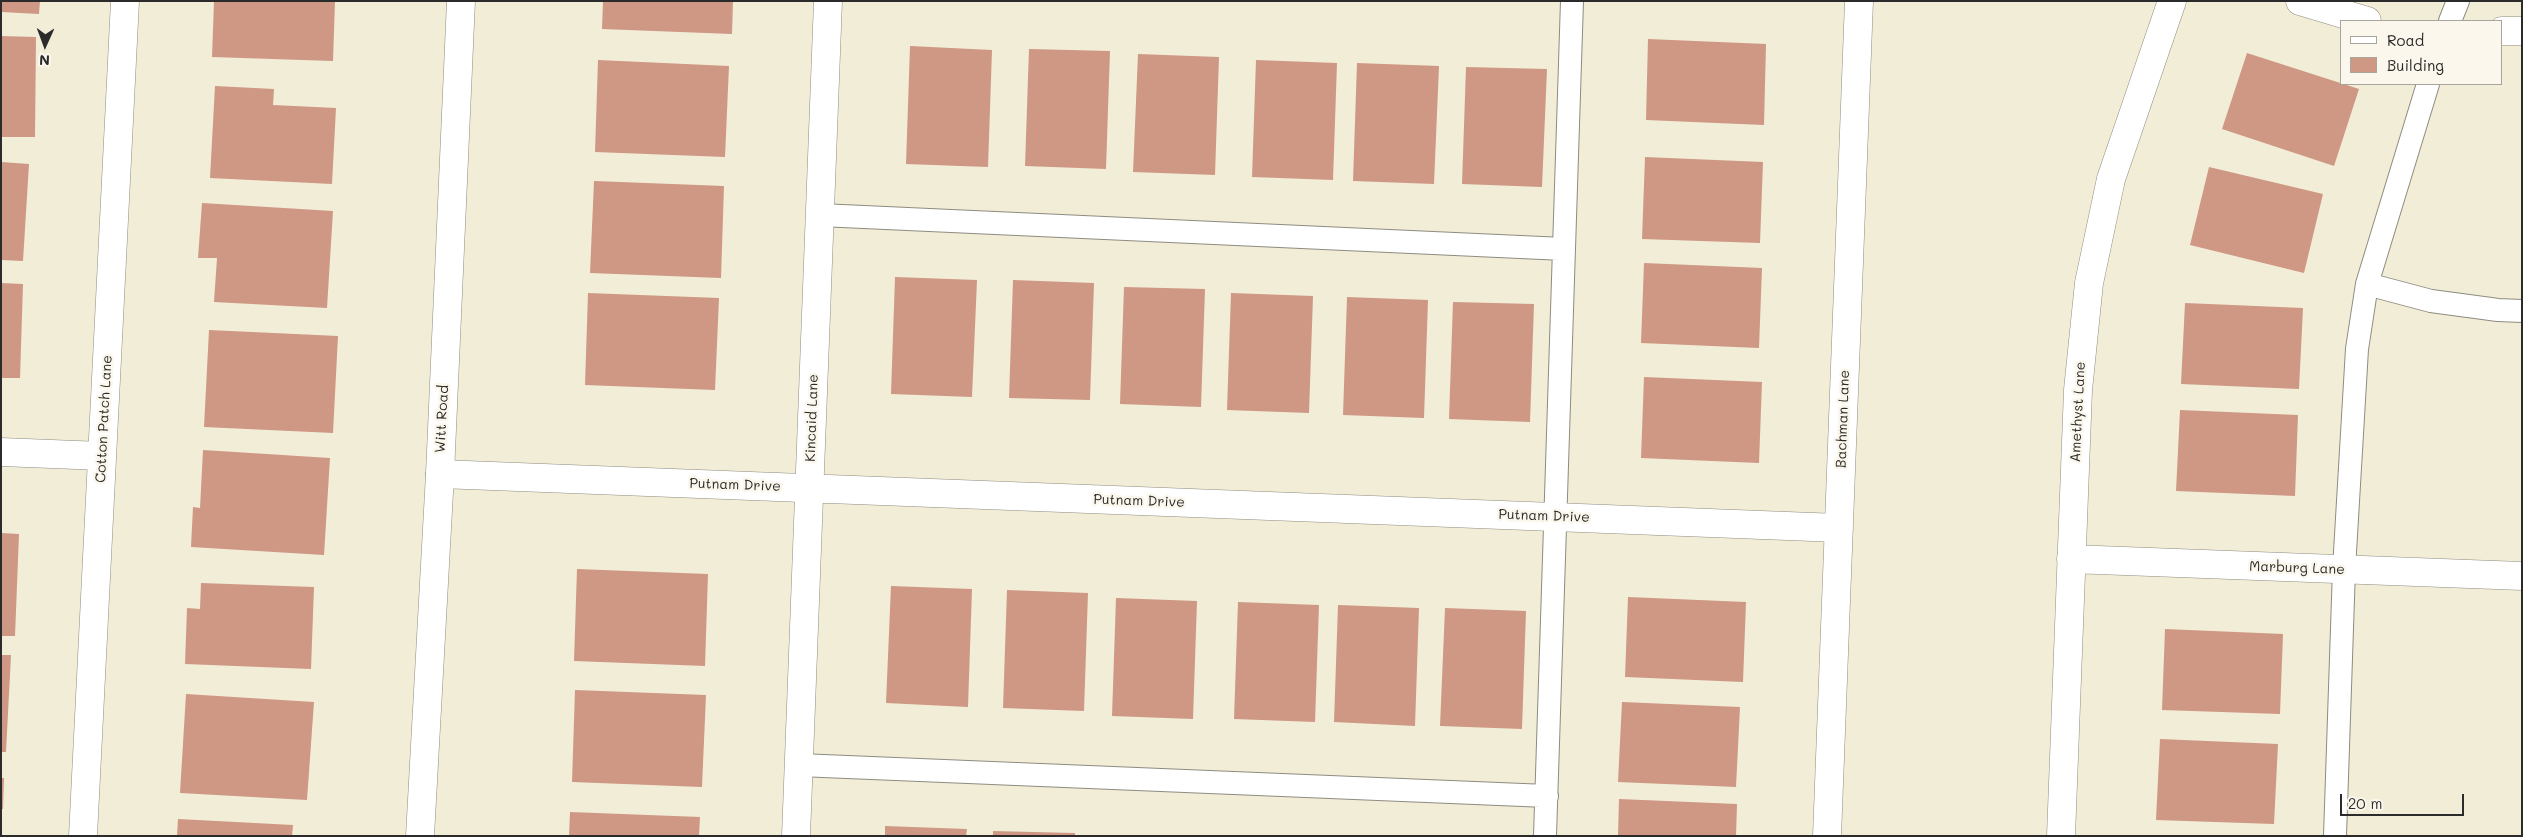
<!DOCTYPE html>
<html>
<head>
<meta charset="utf-8">
<style>
	body { margin:0 }
	#map { position:relative; width:2523px; height:837px; overflow:hidden; background:#f2edd7; font-family:Mali,sans-serif }
	canvas { display:block }
	.frame { position:absolute; inset:0; border:2px solid #2b2b2b; pointer-events:none }
	.legend { position:absolute; left:2340px; top:20px; width:162px; height:65px; box-sizing:border-box; background:#fbf7ec; border:1px solid #a8a59f; margin:0; padding:6px 9px; list-style:none; font-size:15px; color:#2b2b2b }
	.legend li { display:flex; align-items:center; gap:10px; height:25px }
	.legend b { width:25px; border:1px solid #a8a59f }
	.north { position:absolute; left:20px; top:20px; width:50px; height:50px; -webkit-text-stroke:4px #fbf7ec; paint-order:stroke; rotate:182deg; font-size:14px; font-weight:700; line-height:20px; text-align:center; color:#2b2b2b }
	.north::after { content:''; display:block; margin:auto; width:18px; height:22px; background:#2b2b2b; clip-path:polygon(50% 0,100% 100%,50% 72%,0 100%) }
	.scale { position:absolute; left:2340px; top:794px; width:124px; height:22px; box-sizing:border-box; border:2px solid #2b2b2b; border-top:0; padding-left:6px; font-size:15px; line-height:18px; white-space:nowrap; color:#2b2b2b; -webkit-text-stroke:4px #fbf7ec; paint-order:stroke }
</style>
</head>
<body>
<div id="map">
<canvas width="2523" height="837"></canvas>
<div class="frame"></div>
<ul class="legend">
<li><b style="height:6px;background:#fff"></b>Road</li>
<li><b style="height:14px;background:#ce9885"></b>Building</li>
</ul>
<div class="north">N</div>
<div class="scale">20 m</div>
</div>
<script>
const ctx = document.querySelector('canvas').getContext('2d');
ctx.lineJoin = 'round';
function fill(path, color) { ctx.fillStyle = color; ctx.fill(path, 'evenodd'); }
const poly = rows => new Path2D(rows.map(r => 'M' + r).join(''));
function stroke(path, color, width, dash) { ctx.strokeStyle = color; ctx.lineWidth = width; ctx.lineCap = dash ? 'butt' : 'round'; ctx.setLineDash(dash || []); ctx.stroke(path); }
function write(font, color, halo, rows, align = 'center') {
  ctx.font = font + ' Mali,sans-serif'; ctx.lineWidth = 5; ctx.setLineDash([]); ctx.textBaseline = 'middle'; ctx.strokeStyle = halo; ctx.fillStyle = color; for (const [text, x, y, turn = 0] of rows) {
    ctx.save(); ctx.translate(x, y); ctx.rotate((+turn || 0) * Math.PI / 180); ctx.textAlign = isNaN(turn) ? turn : align; if (halo) ctx.strokeText(text, 0, 0); ctx.fillText(text, 0, 0); ctx.restore();
  }
}
const building = poly([
	[1,1,40,1,39,14,1,12],
	[214,1,335,1,333,61,212,57],
	[603,1,733,1,732,34,602,29],
	[1,36,36,37,35,137,1,137],
	[1648,39,1766,44,1764,125,1646,120],
	[910,46,992,50,988,167,906,164],
	[1029,49,1110,51,1106,169,1025,166],
	[2247,53,2359,89,2334,166,2222,129],
	[1138,54,1219,57,1215,175,1133,172],
	[598,60,729,66,725,157,595,152],
	[1256,60,1337,63,1333,180,1252,177],
	[1357,63,1439,66,1434,184,1353,181],
	[1466,67,1547,69,1542,187,1462,184],
	[215,86,274,89,273,105,336,108,332,184,210,178],
	[1645,157,1763,162,1760,243,1642,239],
	[1,162,29,164,23,261,1,260],
	[2209,167,2323,194,2304,273,2190,245],
	[594,181,724,186,721,278,590,273],
	[202,203,333,211,327,308,214,302,217,258,198,258],
	[1644,263,1762,268,1759,348,1641,343],
	[895,277,977,280,972,397,891,394],
	[1013,280,1094,283,1090,400,1009,398],
	[1,283,23,284,20,378,1,378],
	[1124,287,1205,289,1201,407,1120,404],
	[588,293,719,298,715,390,585,385],
	[1231,293,1313,296,1309,413,1227,410],
	[1347,297,1428,300,1424,418,1343,415],
	[1453,302,1534,304,1530,422,1449,419],
	[2185,303,2303,308,2299,389,2181,384],
	[209,330,338,336,333,433,204,427],
	[1644,377,1762,382,1759,463,1641,458],
	[2180,410,2298,415,2295,496,2176,491],
	[203,450,330,458,324,555,191,547,193,507,200,508],
	[1,533,19,534,15,636,1,636],
	[577,569,708,574,705,666,574,661],
	[201,583,314,587,311,669,185,664,187,608,200,609],
	[891,586,972,589,968,707,886,703],
	[1007,590,1088,593,1084,711,1003,708],
	[1628,597,1746,602,1743,682,1625,677],
	[1116,598,1197,601,1193,719,1112,716],
	[1238,602,1319,605,1315,722,1234,719],
	[1338,605,1419,608,1415,726,1334,722],
	[1445,608,1526,611,1522,729,1440,726],
	[2165,629,2283,634,2280,714,2162,710],
	[1,655,11,655,6,752,1,752],
	[575,690,706,695,702,787,572,782],
	[186,694,314,702,307,800,180,793],
	[1622,702,1740,707,1736,787,1618,782],
	[2160,739,2278,744,2274,824,2156,820],
	[1,778,4,778,3,809,1,809],
	[1619,799,1737,804,1736,836,1618,836],
	[570,812,700,817,699,836,569,836],
	[178,819,293,825,292,836,177,836],
	[885,826,967,829,966,836,885,836],
	[993,831,1075,833,1075,836,993,836]
]);
const service = poly([
	[2450,21,2458,1],
	[820,215,1564,249],
	[2367,284,2431,301,2498,310,2522,311],
	[799,765,1547,796],
	[1545,836,1572,1],
	[2335,836,2344,569,2357,349,2367,284,2428,84]
]);
const minor = poly([
	[2300,1,2367,21],
	[2502,31,2522,31],
	[1,452,102,456],
	[440,474,1839,528],
	[2071,559,2522,576],
	[83,836,125,1],
	[796,836,828,1],
	[1827,836,1859,1],
	[2061,836,2078,390,2089,283,2111,179,2172,1]
]);
const tertiary = poly([
	[420,836,440,474,461,1]
]);
const streetNames = [
	["Amethyst Lane",2078,412,-87],
	["Kincaid Lane",812,418,-88],
	["Cotton Patch Lane",104,419,-87],
	["Witt Road",442,419,-87],
	["Bachman Lane",1843,419,-88],
	["Putnam Drive",735,485,2],
	["Putnam Drive",1139,501,2],
	["Putnam Drive",1544,516,2],
	["Marburg Lane",2297,568,2]
];
fill(building, '#ce9885');
stroke(service, '#8e8c81', 24);
stroke(minor, '#8e8c81', 29);
stroke(tertiary, '#8e8c81', 29);
stroke(service, '#fff', 22);
stroke(minor, '#fff', 28);
stroke(tertiary, '#fff', 28);
write('14px', '#2b2b2b', '#fbf7ec', streetNames);
</script>
</body>
</html>
